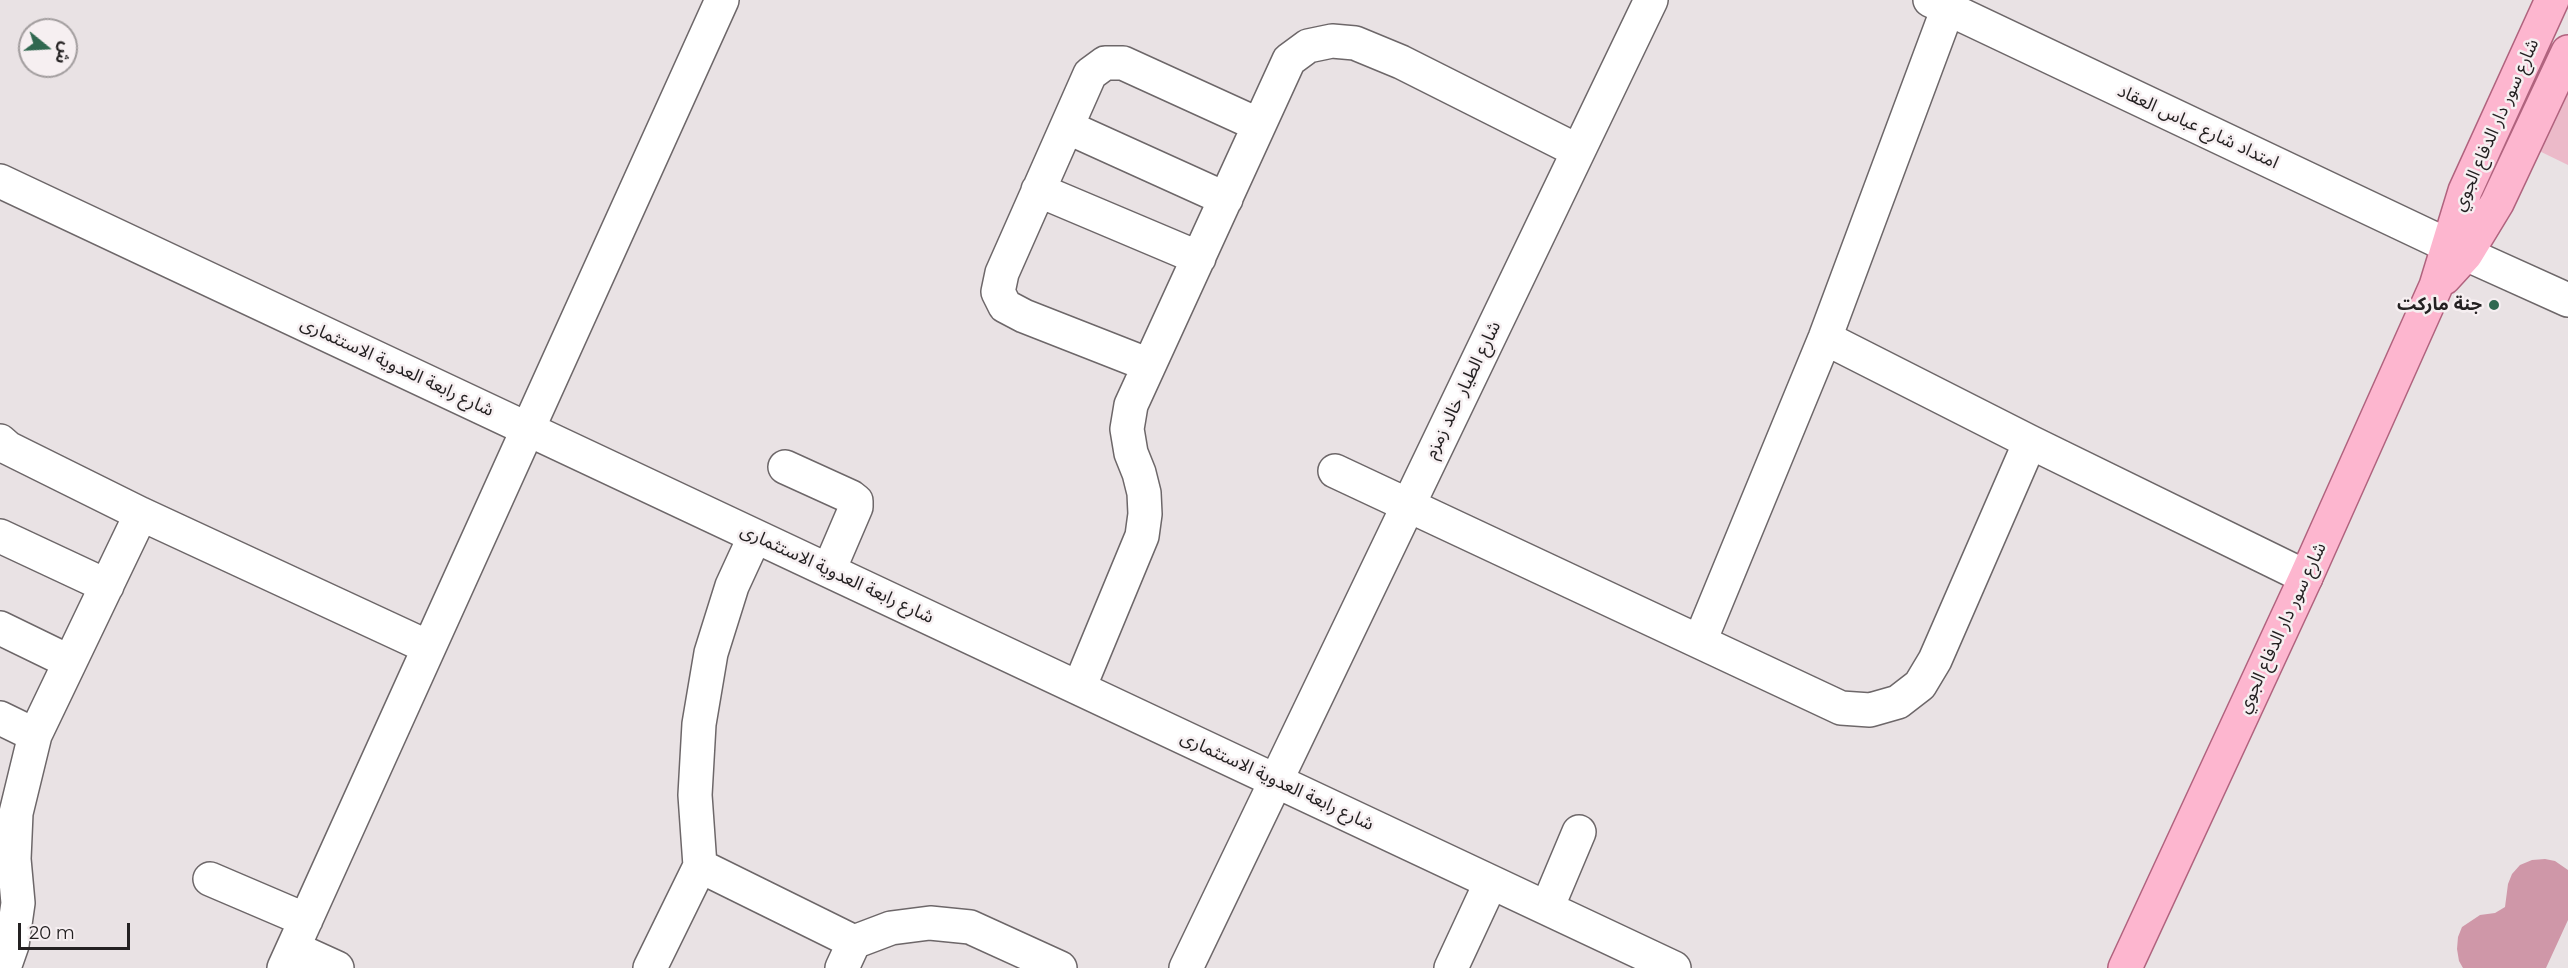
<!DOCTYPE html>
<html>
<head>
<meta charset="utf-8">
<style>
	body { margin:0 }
	#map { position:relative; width:2568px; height:968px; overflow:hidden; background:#e9e2e4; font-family:Montserrat,"Noto Sans Arabic",sans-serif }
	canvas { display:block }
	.north { position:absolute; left:18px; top:18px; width:60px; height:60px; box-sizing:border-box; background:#f6eff1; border:2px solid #a29d9e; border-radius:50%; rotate:108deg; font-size:16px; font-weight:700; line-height:24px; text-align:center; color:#242122 }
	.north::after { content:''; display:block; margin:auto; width:21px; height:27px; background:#306850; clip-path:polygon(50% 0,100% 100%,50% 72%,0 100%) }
	.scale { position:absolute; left:18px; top:923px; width:112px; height:27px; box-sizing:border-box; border:3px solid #242122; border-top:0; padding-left:8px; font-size:18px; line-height:21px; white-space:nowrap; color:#242122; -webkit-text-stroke:4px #f6eff1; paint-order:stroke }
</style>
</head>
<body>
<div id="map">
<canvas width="2568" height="968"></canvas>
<div class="north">ش</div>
<div class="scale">20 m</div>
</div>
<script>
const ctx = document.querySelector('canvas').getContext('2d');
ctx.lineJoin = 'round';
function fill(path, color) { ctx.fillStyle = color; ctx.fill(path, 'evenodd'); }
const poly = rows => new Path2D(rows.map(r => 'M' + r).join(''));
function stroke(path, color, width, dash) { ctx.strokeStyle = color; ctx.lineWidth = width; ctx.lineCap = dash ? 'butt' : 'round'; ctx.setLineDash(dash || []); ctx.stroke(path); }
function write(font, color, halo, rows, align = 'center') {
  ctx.font = font + ' Montserrat,"Noto Sans Arabic",sans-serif'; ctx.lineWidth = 5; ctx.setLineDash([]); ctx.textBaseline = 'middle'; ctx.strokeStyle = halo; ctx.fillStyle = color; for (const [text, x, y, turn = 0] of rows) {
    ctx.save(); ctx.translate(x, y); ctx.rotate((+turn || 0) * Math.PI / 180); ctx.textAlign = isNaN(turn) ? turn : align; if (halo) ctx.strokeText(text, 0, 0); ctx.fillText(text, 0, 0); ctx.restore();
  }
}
const green = poly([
	[2568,64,2568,165,2529,146]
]);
const water = poly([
	[2545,859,2555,861,2568,870,2568,920,2546,968,2463,968,2459,961,2457,949,2458,937,2462,927,2480,915,2495,913,2505,907,2508,884,2512,874,2520,865,2532,860]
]);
const minor = poly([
	[1930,0,2466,254,2568,300],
	[1067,127,1226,199],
	[0,181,1674,968],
	[1038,190,1199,258],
	[1825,338,2030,442,2306,577],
	[1149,365,1024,316,1005,306,998,292,1002,273,1090,74,1105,63,1123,63,1259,125],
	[0,441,8,448,141,514,428,647],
	[785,467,851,497,856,501,856,507,829,570],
	[1335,471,1841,708,1870,710,1898,702,1920,685,1935,660,2030,442],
	[0,536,107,586],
	[0,628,70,662],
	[1700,641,1825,338,1948,8],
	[1079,688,1142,536,1145,514,1144,493,1139,473,1131,453,1127,429,1131,405,1289,60,1308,46,1332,41,1355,43,1401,62,1578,151],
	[0,718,35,735],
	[700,866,854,942],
	[210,879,306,920],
	[1547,908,1579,832],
	[293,948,337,968],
	[4,968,12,945,18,903,14,859,16,813,35,735,141,514],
	[284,968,722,0],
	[650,968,700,866,695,795,699,724,711,653,732,586,755,536],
	[842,968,854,942,891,928,930,923,970,927,1060,968],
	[1186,968,1651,0],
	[1451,968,1491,882]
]);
const major = poly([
	[2444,278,2466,254,2497,203,2568,52],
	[2125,968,2306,577,2436,286,2465,191,2552,0]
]);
const markers = [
	[2494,305,6,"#306850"]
];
const streetNames = [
	["شارع سور دار الدفاع الجوي",2496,125,-66],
	["امتداد شارع عباس العقاد",2198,127,25],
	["شارع رابعة العدوية الاستثمارى",397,367,25],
	["شارع الطيار خالد زمزم",1463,390,-64],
	["شارع رابعة العدوية الاستثمارى",837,574,25],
	["شارع سور دار الدفاع الجوي",2282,628,-65],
	["شارع رابعة العدوية الاستثمارى",1277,781,25]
];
const poiNames = [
	["جنة ماركت",2482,305]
];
fill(green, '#ecbac9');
fill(water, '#cf97a8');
stroke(minor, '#6d6769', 36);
stroke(major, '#b0637e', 36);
stroke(minor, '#fff', 33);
stroke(major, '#fdb6cf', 33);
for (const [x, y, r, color] of markers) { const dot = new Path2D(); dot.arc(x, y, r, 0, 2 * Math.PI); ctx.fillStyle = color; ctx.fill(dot); stroke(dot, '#f6eff1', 2); }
write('18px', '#242122', '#f6eff1', streetNames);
write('bold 18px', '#242122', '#f6eff1', poiNames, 'right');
</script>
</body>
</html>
